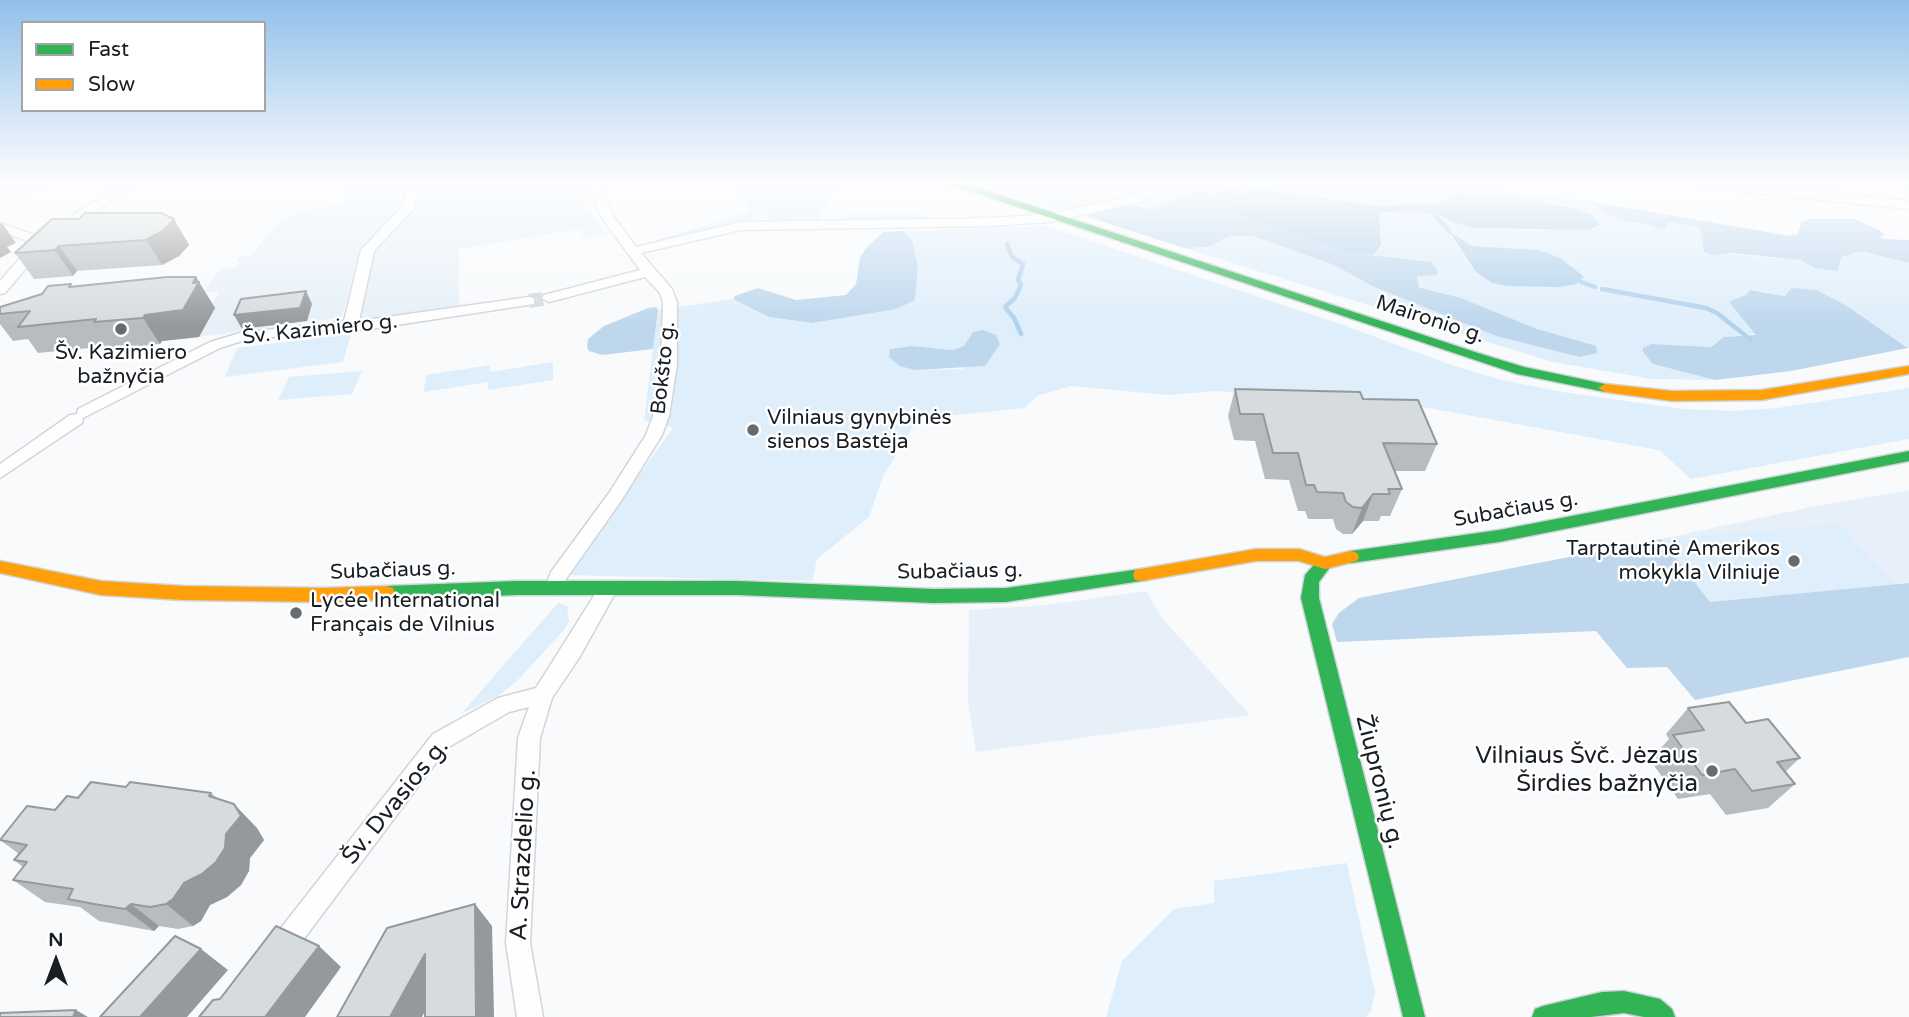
<!DOCTYPE html>
<html>
<head>
<meta charset="utf-8">
<style>
	body { margin:0 }
	#map { position:relative; width:1909px; height:1017px; overflow:hidden; background:#f8fafc; font-family:"Varela Round",sans-serif }
	canvas { display:block }
	.legend { position:absolute; left:21px; top:21px; width:245px; height:91px; box-sizing:border-box; background:#fff; border:2px solid #a3a5a7; margin:0; padding:9px 12px; list-style:none; font-size:21px; color:#181e23 }
	.legend li { display:flex; align-items:center; gap:14px; height:35px }
	.legend b { width:35px; border:2px solid #a3a5a7 }
	.north { position:absolute; left:21px; top:926px; width:70px; height:70px; -webkit-text-stroke:5px #fff; paint-order:stroke; rotate:0deg; font-size:19px; font-weight:700; line-height:28px; text-align:center; color:#181e23 }
	.north::after { content:''; display:block; margin:auto; width:24px; height:32px; background:#181e23; clip-path:polygon(50% 0,100% 100%,50% 72%,0 100%) }
</style>
</head>
<body>
<div id="map">
<canvas width="1909" height="1017"></canvas>
<ul class="legend">
<li><b style="height:9px;background:#30b455"></b>Fast</li>
<li><b style="height:9px;background:#ff9f0a"></b>Slow</li>
</ul>
<div class="north">N</div>
</div>
<script>
const ctx = document.querySelector('canvas').getContext('2d');
ctx.lineJoin = 'round';
function fill(path, color) { ctx.fillStyle = color; ctx.fill(path, 'evenodd'); }
const poly = rows => new Path2D(rows.map(r => 'M' + r).join(''));
function stroke(path, color, width, dash) { ctx.strokeStyle = color; ctx.lineWidth = width; ctx.lineCap = dash ? 'butt' : 'round'; ctx.setLineDash(dash || []); ctx.stroke(path); }
function write(font, color, halo, rows, align = 'center') {
  ctx.font = font + ' "Varela Round",sans-serif'; ctx.lineWidth = 5; ctx.setLineDash([]); ctx.textBaseline = 'middle'; ctx.strokeStyle = halo; ctx.fillStyle = color; for (const [text, x, y, turn = 0] of rows) {
    ctx.save(); ctx.translate(x, y); ctx.rotate((+turn || 0) * Math.PI / 180); ctx.textAlign = isNaN(turn) ? turn : align; if (halo) ctx.strokeText(text, 0, 0); ctx.fillText(text, 0, 0); ctx.restore();
  }
}
const built = poly([
	[368,184,409,184,405,204,374,235,359,254,342,317,199,337,215,309,212,303,220,292,203,292,220,269,235,268,241,262,236,261,240,256,250,256,280,220,312,207,340,206,352,187,366,187],
	[422,184,588,184,591,192,582,194,585,204,607,234,583,238,581,229,459,249,459,306,361,323,366,267,370,250,412,209,420,197,417,197],
	[975,184,1159,184,1135,195,1056,211],
	[1909,490,1909,583,1710,602,1661,539,1811,507],
	[1146,591,1161,617,1250,715,976,752,968,702,969,610,1047,605]
]);
const green = poly([
	[775,184,826,184,834,193,818,220,770,221,763,214,757,214,751,217,756,223,727,225,641,245,749,212,740,191],
	[1180,184,1220,184,1222,188,1215,195,1197,191,1152,209,1132,205,1168,192],
	[1249,184,1291,184,1366,190,1369,184,1433,184,1589,201,1596,208,1627,222,1643,223,1660,229,1667,229,1667,222,1685,223,1701,227,1704,252,1800,260,1815,268,1840,266,1842,257,1861,251,1909,263,1909,348,1847,306,1817,290,1785,296,1763,291,1729,302,1757,334,1724,337,1711,347,1652,344,1653,364,1715,380,1652,379,1553,362,1184,248,1198,248,1229,236,1252,236,1334,265,1372,286,1496,336,1579,357,1537,329,1461,298,1419,286,1417,276,1438,271,1433,265,1419,260,1390,259,1373,255,1381,245,1379,215,1382,212,1428,211,1487,229,1589,230,1597,228,1592,215,1561,205,1470,194,1453,194,1444,203,1379,206,1309,194,1257,188,1249,190],
	[1451,236,1472,246,1539,250,1561,258,1573,266,1476,272],
	[923,214,923,219,842,220,843,215],
	[1046,226,1343,325,1454,366,1502,380,1562,392,1683,409,1733,411,1778,408,1909,388,1909,439,1691,479,1659,450,1418,406,1216,391,1168,395,1072,386,1039,395,1024,408,918,419,883,476,869,517,817,559,812,581,566,575,673,428,644,420,658,310,733,299,769,317,812,323,850,316,915,300,918,267,912,240,904,231],
	[973,332,963,369,915,370,890,349,911,346,951,350,964,346],
	[351,334,343,362,225,377,237,348],
	[553,362,553,380,488,390,488,382,424,392,426,375,490,365,490,372],
	[362,371,352,394,278,400,289,377],
	[1839,524,1896,585,1710,602,1661,539],
	[558,603,567,606,569,622,564,630,516,682,498,696,461,714],
	[1347,863,1375,993,1371,1010,1366,1017,1106,1017,1122,961,1174,909,1214,903,1214,881]
]);
const forest = poly([
	[1220,184,1249,184,1249,190,1240,192,1244,217,1345,252,1431,262,1438,271,1437,275,1417,276,1419,287,1461,298,1537,329,1596,346,1597,353,1579,357,1496,336,1372,286,1334,265,1252,236,1229,236,1208,247,1184,248,1088,217,1091,212,1132,205,1152,209,1197,191,1215,195,1222,188],
	[1589,201,1790,236,1798,234,1801,222,1810,219,1854,219,1881,231,1885,236,1880,235,1882,239,1909,240,1909,263,1861,251,1842,257,1837,271,1815,268,1800,260,1731,253,1713,255,1704,252,1700,227,1667,222,1667,229,1660,229,1643,223,1627,222,1605,214],
	[904,231,912,240,918,267,915,300,896,309,812,323,769,317,733,299,735,296,758,288,796,300,846,295,856,284,860,258,866,248,883,232],
	[1792,288,1817,290,1847,306,1908,348,1791,371,1715,380,1653,364,1643,352,1643,348,1652,344,1711,347,1724,337,1756,335,1729,302,1746,295,1750,290,1785,296],
	[656,307,658,310,653,349,602,355,589,351,587,347,588,339,604,326,648,308],
	[983,330,996,335,1000,344,985,366,915,370,900,366,889,357,890,349,912,346,952,350,964,346,973,332],
	[1661,539,1710,602,1909,583,1909,657,1695,700,1667,667,1627,668,1596,631,1337,642,1332,624,1339,613,1359,598]
]);
const water = poly([
	[1257,188,1379,206,1444,203,1453,194,1514,198,1574,208,1592,215,1600,225,1589,230,1473,228,1453,222,1436,213,1382,212,1379,215,1381,245,1373,255,1345,252,1244,217,1228,209,1227,197],
	[1449,231,1472,246,1539,250,1561,258,1584,277,1576,284,1558,287,1508,286,1492,283,1476,272]
]);
const stream = poly([
	[1432,212,1449,231],
	[1007,244,1012,257,1023,264,1018,280,1021,285,1015,298,1005,307,1014,318,1021,334],
	[1581,282,1595,287],
	[1602,289,1706,308,1717,313,1751,340]
]);
const streetTunnel = poly([
	[529,301,549,298]
]);
const street = poly([
	[27,184,44,184,0,204,0,195,27,184],
	[121,184,135,184,46,245,5,293,0,294,0,281,33,243,0,231,0,223,40,237,121,184],
	[410,184,422,184,414,208,374,251,359,321,529,297,534,298,534,304,364,330,334,329,242,341,220,348,83,418,82,423,0,478,0,464,70,415,77,414,78,409,210,342,240,333,344,321,361,250,402,207,410,184],
	[587,184,599,184,614,217,636,247,741,222,989,218,1051,214,1131,196,1160,184,1177,184,1139,202,1051,222,989,226,741,230,641,253,672,289,677,303,677,365,669,416,662,435,621,501,566,579,561,593,554,595,547,593,545,588,551,572,609,493,646,435,653,416,661,365,663,303,660,293,645,277,549,302,542,298,544,295,640,270,602,218,587,184],
	[1701,184,1744,184,1909,201,1909,209,1707,188,1701,184],
	[609,581,616,583,618,588,579,658,552,698,540,738,530,943,543,1017,517,1017,506,943,518,738,529,707,509,712,447,748,288,960,279,963,270,960,267,951,270,942,433,734,498,698,536,688,602,583,609,581]
]);
const fast = poly([
	[949,184,966,184,1478,353,1524,367,1605,384,1612,388,1605,392,1517,374,949,184],
	[1909,451,1909,461,1499,542,1351,563,1345,561,1343,557,1345,553,1351,551,1499,530,1909,451],
	[1325,557,1331,559,1333,563,1319,582,1319,598,1425,1017,1403,1017,1301,598,1305,575,1319,559,1325,557],
	[1141,569,1147,570,1149,575,1147,580,1141,581,1006,602,933,603,738,595,516,595,387,600,381,598,379,593,381,588,387,586,516,581,738,581,933,589,1006,588,1141,569],
	[1624,991,1660,999,1672,1009,1675,1017,1644,1017,1624,1013,1591,1017,1532,1017,1535,1009,1543,1006,1602,992,1624,991]
]);
const slow = poly([
	[1909,366,1909,374,1762,400,1672,401,1605,392,1598,388,1605,384,1672,391,1762,390,1909,366],
	[1256,549,1299,549,1325,557,1351,551,1357,553,1359,557,1357,561,1325,569,1299,561,1256,561,1141,581,1135,580,1133,575,1135,570,1141,569,1256,549],
	[0,561,101,581,183,586,322,588,387,586,393,588,395,593,393,598,387,600,322,602,183,600,101,595,0,573,0,561]
]);
const wall = poly([
	[174,219,189,245,179,256,162,265,77,271,73,276,34,279,15,253],
	[196,277,215,308,199,337,162,341,160,344,113,349,110,346,38,353,28,339,13,341,0,324,0,307,71,284,72,287],
	[1235,389,1363,399,1437,444,1425,471,1394,471,1402,489,1390,516,1381,516,1379,521,1363,521,1352,534,1343,534,1336,529,1333,519,1308,519,1305,511,1298,511,1289,480,1265,479,1255,441,1234,440,1228,416],
	[1688,708,1746,723,1800,758,1785,772,1795,784,1768,808,1726,815,1710,794,1678,799,1650,760,1669,739,1666,734],
	[126,787,211,793,217,798,257,828,264,840,250,858,249,871,241,885,227,897,210,905,201,921,193,926,178,929,159,926,154,931,99,921,80,907,45,902,13,880,23,867,14,860,19,854,0,840,78,798]
]);
const shadedWall = poly([
	[174,219,189,245,179,256,162,265,146,240],
	[2,223,16,243,7,247,11,252,0,258,0,224],
	[59,246,77,271,73,276,55,250],
	[196,277,215,308,199,337,162,341,160,344,143,318,145,315,193,283],
	[306,291,312,304,307,321,242,329,234,315],
	[1373,494,1363,521,1352,534,1362,508],
	[234,804,257,828,264,840,250,858,249,871,241,885,227,897,210,905,201,921,193,926,166,904,226,834],
	[131,904,159,926,154,931,125,909],
	[475,904,492,926,494,1017,476,1017],
	[319,946,341,967,305,1017,265,1017],
	[201,949,228,970,187,1017,140,1017],
	[425,954,444,975,422,1017,390,1017],
	[76,1010,88,1017,73,1017]
]);
const building = poly([
	[85,213,161,213,174,219,163,231,146,240,59,246,55,250,15,253,52,219,79,219,85,213],
	[167,277,196,277,193,283,199,282,183,310,145,315,143,318,94,322,96,319,18,327,30,311,0,314,0,307,42,294,48,286,71,284,69,287,167,277],
	[306,291,300,308,234,315,241,299,306,291],
	[1235,389,1360,392,1363,399,1418,400,1437,444,1383,443,1402,489,1388,489,1390,494,1373,494,1362,508,1353,507,1346,502,1343,493,1317,492,1314,485,1306,485,1298,453,1273,453,1263,414,1240,414,1235,389],
	[1729,702,1746,723,1768,719,1800,758,1777,762,1795,784,1752,791,1735,769,1702,775,1673,735,1704,730,1688,708,1729,702],
	[91,782,126,787,130,782,211,793,209,796,234,804,241,816,226,834,225,848,216,862,202,874,184,883,173,899,166,904,150,907,131,904,125,909,94,904,68,899,73,889,13,880,27,862,14,860,27,845,0,840,27,806,55,810,67,796,78,798,91,782],
	[475,904,476,1017,425,1017,425,954,390,1017,337,1017,387,928,475,904],
	[276,926,319,946,265,1017,199,1017,213,1000,220,999,276,926],
	[175,936,201,949,140,1017,100,1017,175,936],
	[76,1010,73,1017,0,1017,0,1013,76,1010]
]);
const markers = [
	[121,329,7,"#666b6f"],
	[753,430,7,"#666b6f"],
	[1794,561,7,"#666b6f"],
	[296,613,7,"#666b6f"],
	[1712,771,7,"#666b6f"]
];
const streetNames = [
	["Maironio g.",1430,320,18],
	["Šv. Kazimiero g.",320,330,-6],
	["Bokšto g.",664,368,-84],
	["Subačiaus g.",1516,510,-10],
	["Subačiaus g.",393,571,-2],
	["Subačiaus g.",960,572,-1]
];
const poiNames = [
	["Šv. Kazimiero",121,353,"center"],
	["bažnyčia",121,377,"center"],
	["Vilniaus gynybinės",767,418],
	["sienos Bastėja",767,442],
	["Tarptautinė Amerikos",1780,549,"right"],
	["mokykla Vilniuje",1780,573,"right"],
	["Lycée International",310,601],
	["Français de Vilnius",310,625]
];
const nearPoinames = [
	["Vilniaus Švč. Jėzaus",1698,757],
	["Širdies bažnyčia",1698,785]
];
const nearStreetnames = [
	["Žiupronių g.",1379,782,76],
	["Šv. Dvasios g.",396,802,-51],
	["A. Strazdelio g.",524,855,-87]
];
fill(built, '#e7f0f8');
fill(green, '#deeefb');
fill(forest, '#bed7ed');
fill(water, '#b1d1ec');
stroke(stream, '#b1d1ec', 4.5);
stroke(streetTunnel, '#d6d9db', 14, [14, 7]);
stroke(street, '#d1d5d9', 3);
stroke(fast, '#d1d5d9', 3);
stroke(slow, '#d1d5d9', 3);
fill(street, '#fefeff');
fill(fast, '#30b455');
fill(slow, '#ff9f0a');
fill(wall, '#b8bcbf');
fill(shadedWall, '#96999b');
fill(building, '#d6dbde');
stroke(building, '#96999b', 2);
const sky = ctx.createLinearGradient(0, 0, 0, 326);
sky.addColorStop(0, '#92c0ea');
sky.addColorStop(0.56, '#fcfdfe');
sky.addColorStop(1, '#fcfdfe00');
ctx.fillStyle = sky;
ctx.fillRect(0, 0, 1909, 326);
for (const [x, y, r, color] of markers) { const dot = new Path2D(); dot.arc(x, y, r, 0, 2 * Math.PI); ctx.fillStyle = color; ctx.fill(dot); stroke(dot, '#fff', 2.5); }
write('21px', '#181e23', '#fff', streetNames);
write('21px', '#181e23', '#fff', poiNames, 'left');
write('24px', '#181e23', '#fff', nearPoinames, 'right');
write('24px', '#181e23', '#fff', nearStreetnames);
</script>
</body>
</html>
